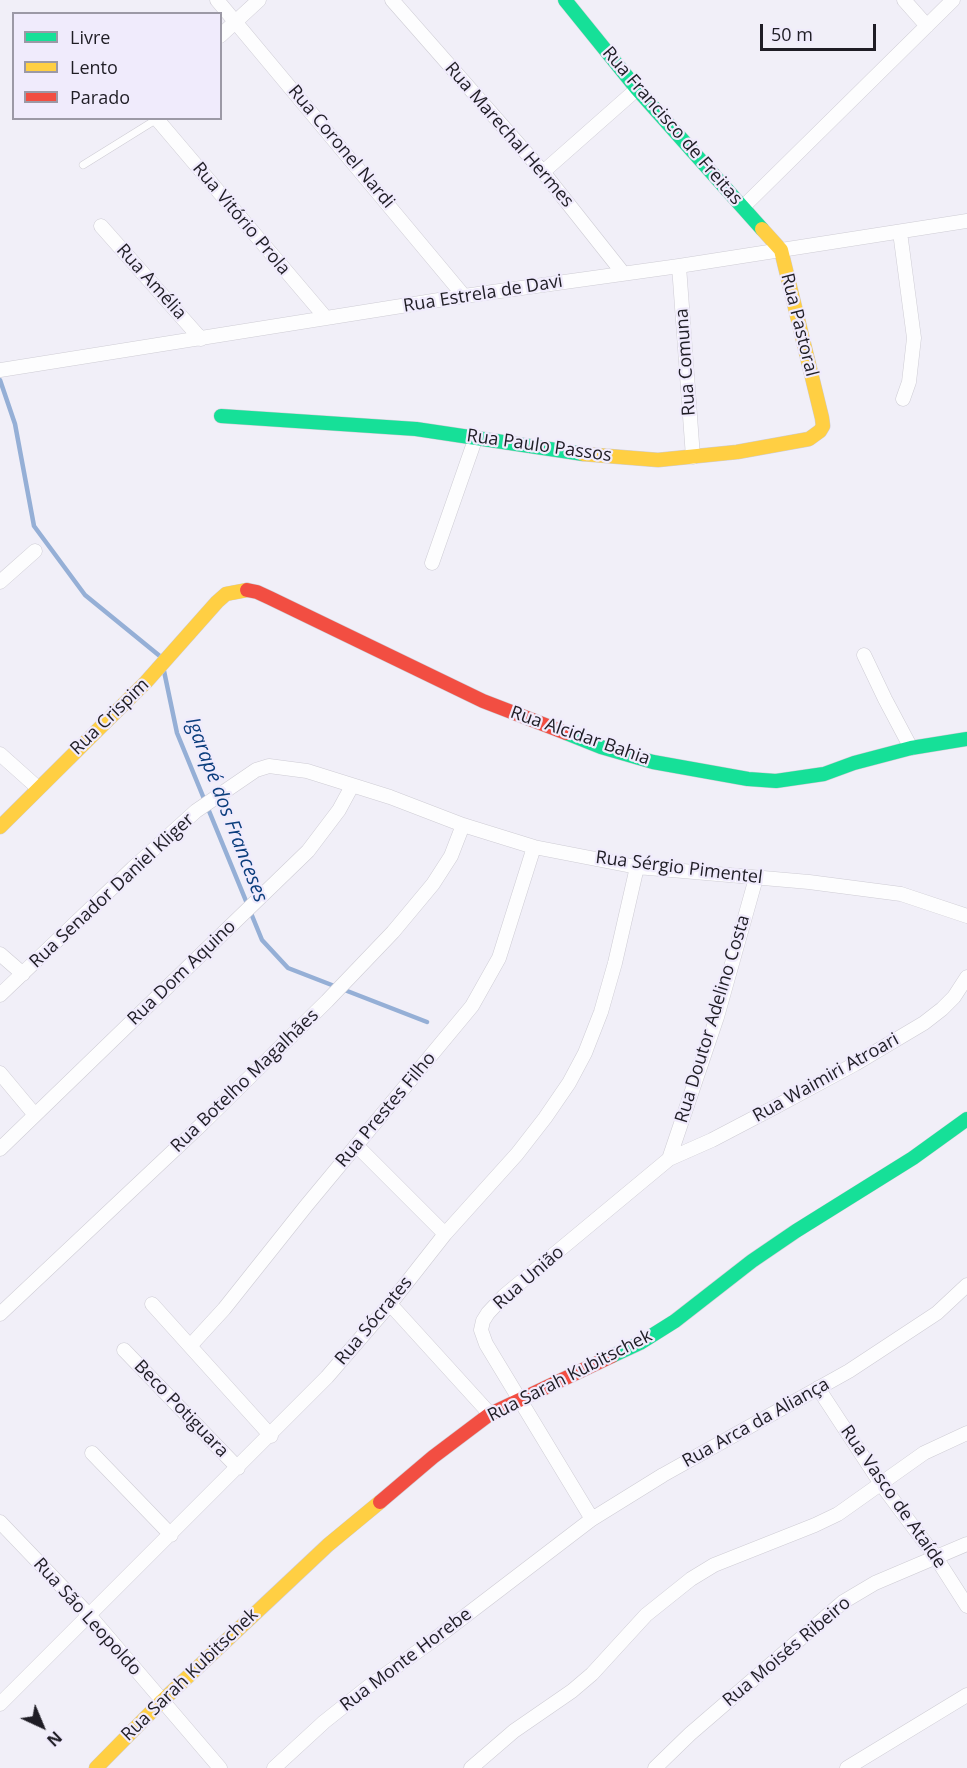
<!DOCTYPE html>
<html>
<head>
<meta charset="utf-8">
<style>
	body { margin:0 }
	#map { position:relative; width:967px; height:1768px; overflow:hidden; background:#f1eff8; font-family:"Open Sans",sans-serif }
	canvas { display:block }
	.legend { position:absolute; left:12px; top:12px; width:210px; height:108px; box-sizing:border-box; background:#f0ebfc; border:2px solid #9c99a6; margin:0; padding:8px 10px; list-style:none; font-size:18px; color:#1f1d25 }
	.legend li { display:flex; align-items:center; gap:12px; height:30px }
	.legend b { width:30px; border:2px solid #9c99a6 }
	.north { position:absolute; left:12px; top:1696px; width:60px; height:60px; -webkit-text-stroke:4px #f0ebfc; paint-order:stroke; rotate:136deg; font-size:16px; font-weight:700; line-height:24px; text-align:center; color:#1f1d25 }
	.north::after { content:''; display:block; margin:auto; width:21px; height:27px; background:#1f1d25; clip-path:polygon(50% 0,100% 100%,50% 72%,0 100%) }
	.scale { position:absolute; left:760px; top:24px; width:116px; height:27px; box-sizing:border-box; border:3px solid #1f1d25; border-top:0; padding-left:8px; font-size:18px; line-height:21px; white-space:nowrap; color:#1f1d25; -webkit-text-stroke:4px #f0ebfc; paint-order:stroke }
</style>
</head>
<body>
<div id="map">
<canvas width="967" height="1768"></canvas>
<ul class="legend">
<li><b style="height:8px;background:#16e098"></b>Livre</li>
<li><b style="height:8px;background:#ffcf43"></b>Lento</li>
<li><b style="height:8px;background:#f24e42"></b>Parado</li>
</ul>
<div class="north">N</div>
<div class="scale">50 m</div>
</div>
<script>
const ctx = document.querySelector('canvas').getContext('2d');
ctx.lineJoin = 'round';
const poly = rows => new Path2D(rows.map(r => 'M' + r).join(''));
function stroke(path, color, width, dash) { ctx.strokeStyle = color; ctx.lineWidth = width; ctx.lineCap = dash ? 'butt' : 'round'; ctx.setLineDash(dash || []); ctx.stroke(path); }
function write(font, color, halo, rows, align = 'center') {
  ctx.font = font + ' "Open Sans",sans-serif'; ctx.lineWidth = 4.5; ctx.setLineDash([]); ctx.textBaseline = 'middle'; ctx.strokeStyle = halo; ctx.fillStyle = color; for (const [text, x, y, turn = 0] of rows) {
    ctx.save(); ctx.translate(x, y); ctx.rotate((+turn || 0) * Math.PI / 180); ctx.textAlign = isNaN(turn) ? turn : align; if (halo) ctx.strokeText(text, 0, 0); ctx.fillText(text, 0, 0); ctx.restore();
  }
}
const stream = poly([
	[0,380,15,424,34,526,85,595,161,657],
	[164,671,177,733,262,940,288,968,427,1022]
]);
const lane = poly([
	[83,165,157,119]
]);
const street = poly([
	[217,0,464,296],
	[392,0,543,172,623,273],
	[904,0,927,26],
	[220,36,259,0],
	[156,118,326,318],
	[543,172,637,89],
	[743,207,953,0],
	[101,226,201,339],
	[900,232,914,338,909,382,903,399],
	[679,266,693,457],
	[0,370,464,296,679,266,967,221],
	[432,563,476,437],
	[0,582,35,551],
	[864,655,885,699,911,748],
	[0,754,38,788],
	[0,954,23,974],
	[0,995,133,868,196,811,256,770,269,766,307,771,390,797,463,825,534,847,637,867,809,882,901,894,967,916],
	[0,1073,35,1115],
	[356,1145,445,1234],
	[0,1149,308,851,339,810,352,786],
	[669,1159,717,1017,756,878],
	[152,1304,271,1436],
	[390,1304,490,1414],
	[0,1314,203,1123,327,1001,393,932,433,884,451,856,463,825],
	[191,1345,224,1309,306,1206,472,1006,499,958,534,847],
	[124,1350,238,1468],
	[818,1388,881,1484,935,1556,967,1606],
	[92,1453,171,1535],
	[592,1519,486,1344,481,1330,483,1321,488,1313,504,1296,669,1159,712,1140,775,1107,855,1064,924,1023,942,1009,954,997,967,977],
	[0,1522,90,1616,220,1768],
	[0,1704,327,1377,390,1304,445,1234,517,1154,545,1118,569,1083,585,1053,601,1012,615,963,637,867],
	[274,1768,324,1722,368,1687,435,1639,592,1519,663,1475,849,1371,937,1313,967,1285],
	[471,1768,514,1731,572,1691,592,1674,646,1615,691,1579,714,1565,815,1525,838,1514,924,1453,967,1433],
	[655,1768,690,1734,843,1602,875,1583,967,1544],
	[847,1768,967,1695]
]);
const fast = poly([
	[565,0,637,89,762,229],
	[221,416,416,429,583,454],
	[566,733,601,747,653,762,748,779,776,781,824,774,854,763,911,748,967,739],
	[612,1356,640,1343,675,1321,752,1261,796,1231,913,1158,967,1119]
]);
const slow = poly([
	[583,454,658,460,737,452,809,439,820,431,823,426,822,418,781,250,762,229],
	[0,827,146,682,217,602,226,594,247,590],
	[96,1768,162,1701,328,1545,380,1502]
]);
const jam = poly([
	[247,590,257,592,270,598,483,701,566,733],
	[380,1502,433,1457,490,1414,612,1356]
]);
const streetNames = [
	["Rua Francisco de Freitas",672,126,49],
	["Rua Marechal Hermes",509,135,49],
	["Rua Coronel Nardi",341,147,50],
	["Rua Vitório Prola",241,219,50],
	["Rua Amélia",151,282,48],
	["Rua Estrela de Davi",483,294,-9],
	["Rua Pastoral",799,325,76],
	["Rua Comuna",686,362,-94],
	["Rua Paulo Passos",539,446,8],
	["Rua Crispim",110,717,-44],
	["Rua Alcidar Bahia",580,736,19],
	["Rua Sérgio Pimentel",679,868,7],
	["Rua Senador Daniel Kliger",112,891,-43],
	["Rua Dom Aquino",182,973,-44],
	["Rua Doutor Adelino Costa",713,1019,-73],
	["Rua Waimiri Atroari",826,1078,-29],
	["Rua Botelho Magalhães",245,1081,-44],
	["Rua Prestes Filho",386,1110,-50],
	["Rua União",529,1278,-41],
	["Rua Sócrates",374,1321,-50],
	["Rua Sarah Kubitschek",570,1376,-27],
	["Beco Potiguara",181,1409,46],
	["Rua Arca da Aliança",756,1423,-29],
	["Rua Vasco de Ataíde",893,1497,55],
	["Rua São Leopoldo",87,1617,48],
	["Rua Moisés Ribeiro",787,1652,-40],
	["Rua Monte Horebe",406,1660,-37],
	["Rua Sarah Kubitschek",190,1675,-44]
];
const waterNames = [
	["Igarapé dos Franceses",226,810,69]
];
stroke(stream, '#95afd6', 4.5);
stroke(lane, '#ceccd4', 8);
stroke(street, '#ceccd4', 15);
stroke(fast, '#ceccd4', 15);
stroke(slow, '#ceccd4', 15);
stroke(jam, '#ceccd4', 15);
stroke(lane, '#fdfdfe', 7);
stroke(street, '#fdfdfe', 14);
stroke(fast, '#16e098', 14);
stroke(slow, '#ffcf43', 14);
stroke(jam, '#f24e42', 14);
write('18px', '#1f1d25', '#f0ebfc', streetNames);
write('italic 20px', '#0c3e7d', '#f0ebfc', waterNames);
</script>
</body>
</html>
